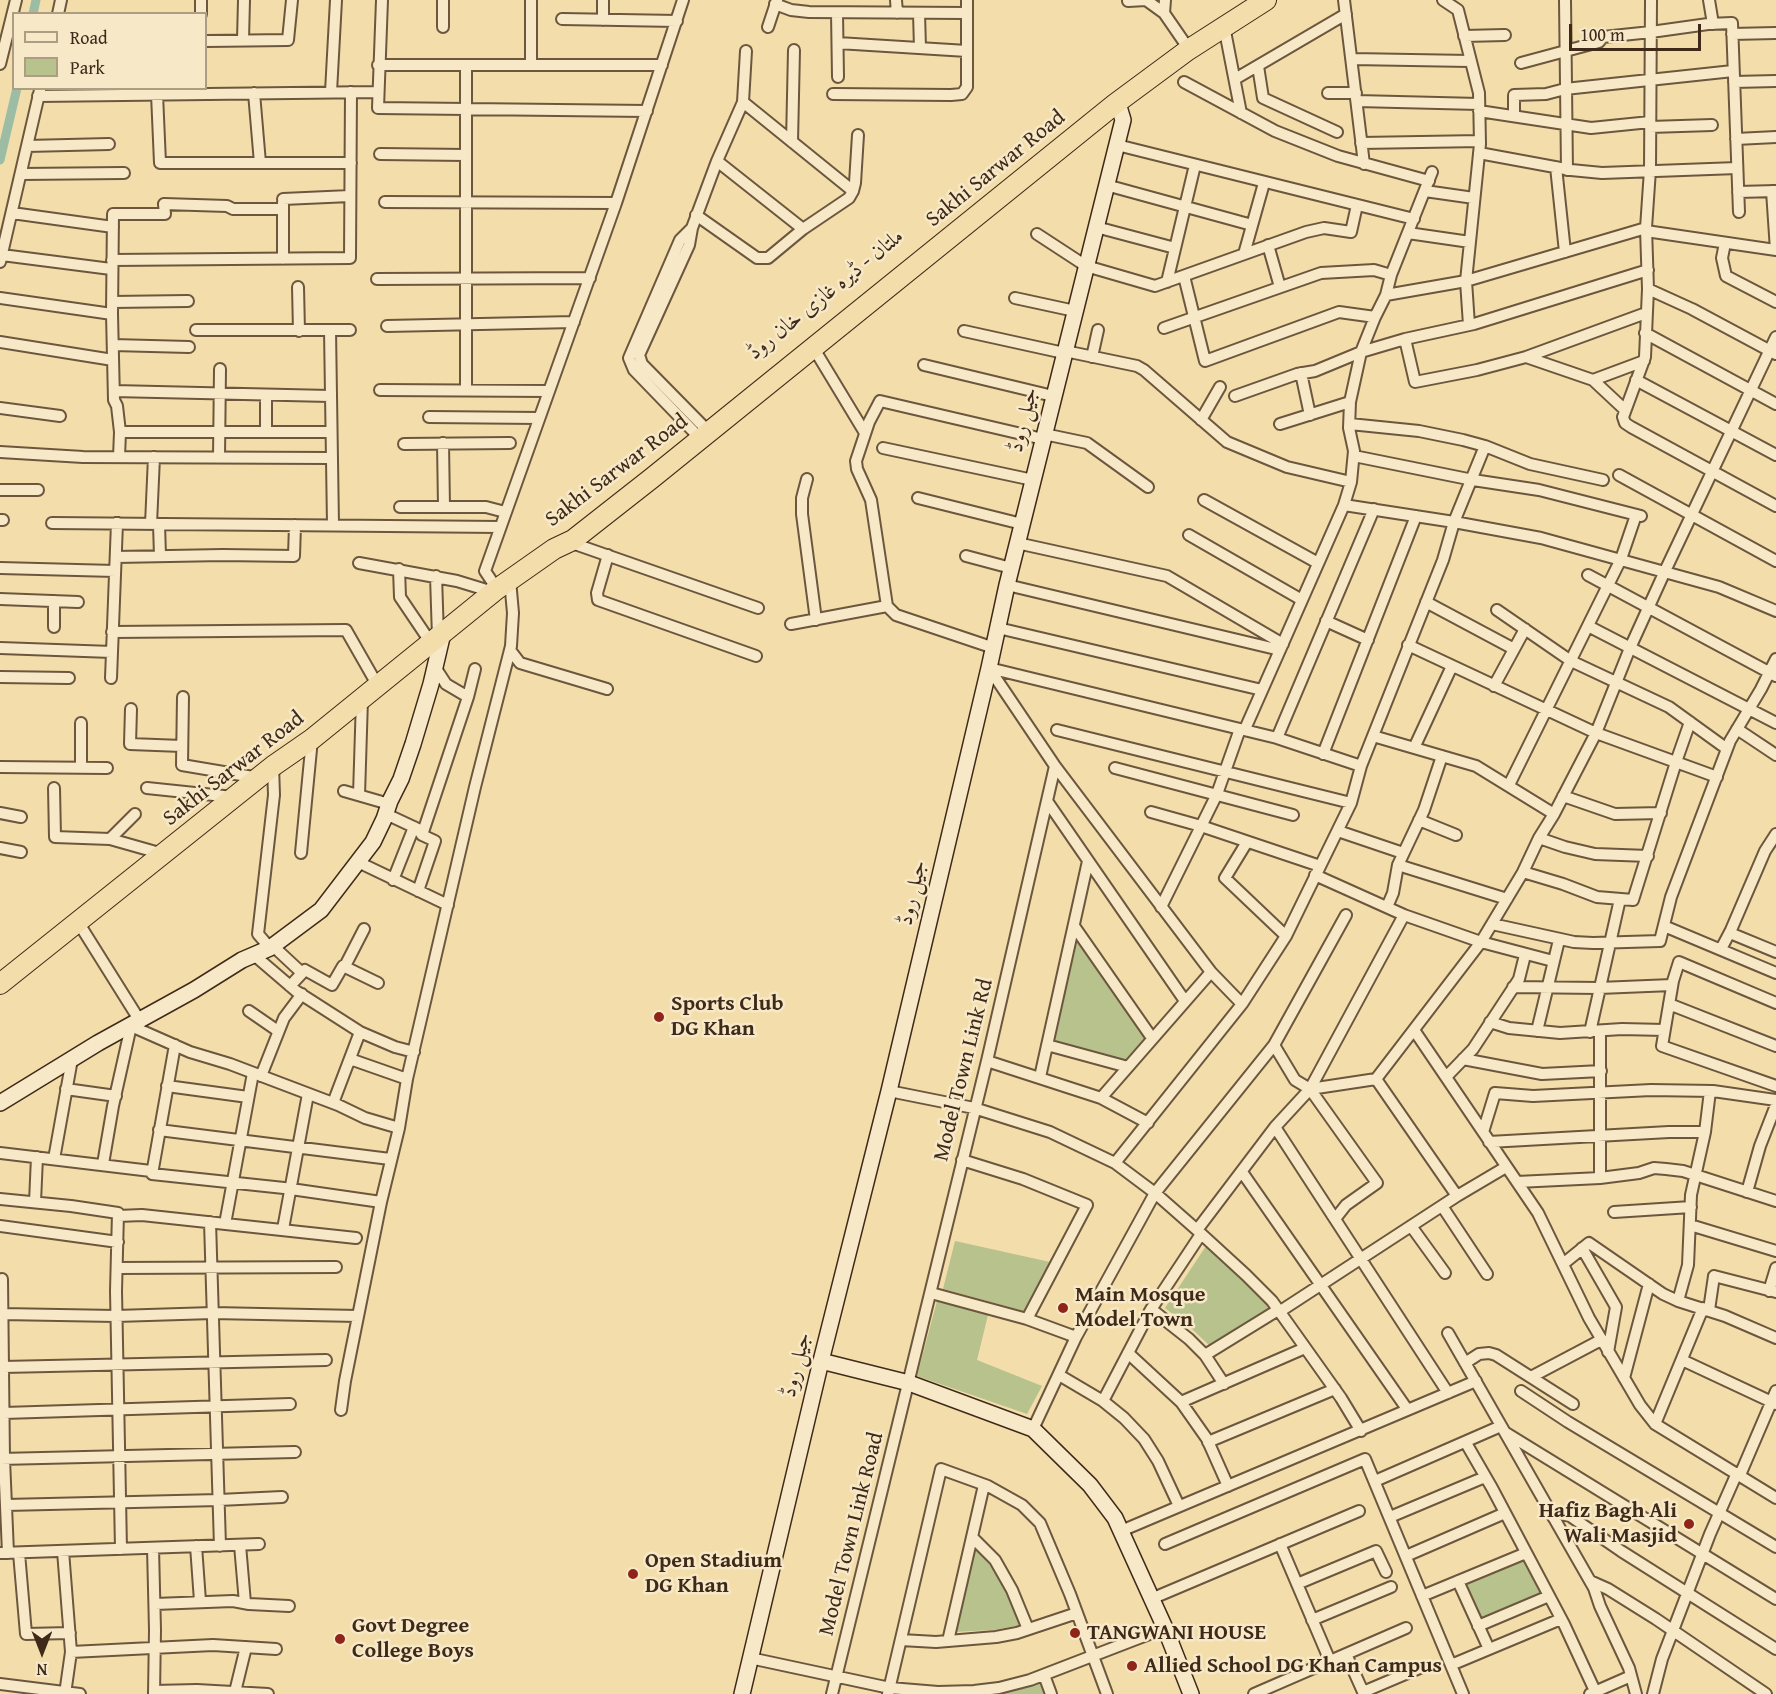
<!DOCTYPE html>
<html>
<head>
<meta charset="utf-8">
<style>
	body { margin:0 }
	#map { position:relative; width:1776px; height:1694px; overflow:hidden; background:#f2ddab; font-family:"Gentium Book Plus",serif }
	canvas { display:block }
	.legend { position:absolute; left:12px; top:12px; width:195px; height:78px; box-sizing:border-box; background:#f7e9c8; border:2px solid #ad9d82; margin:0; padding:8px 10px; list-style:none; font-size:18px; color:#3f2a1a }
	.legend li { display:flex; align-items:center; gap:12px; height:30px }
	.legend b { width:30px; border:2px solid #ad9d82 }
	.north { position:absolute; left:12px; top:1622px; width:60px; height:60px; -webkit-text-stroke:4px #f7e9c8; paint-order:stroke; rotate:180deg; font-size:16px; font-weight:700; line-height:24px; text-align:center; color:#3f2a1a }
	.north::after { content:''; display:block; margin:auto; width:21px; height:27px; background:#3f2a1a; clip-path:polygon(50% 0,100% 100%,50% 72%,0 100%) }
	.scale { position:absolute; left:1569px; top:24px; width:132px; height:27px; box-sizing:border-box; border:3px solid #3f2a1a; border-top:0; padding-left:8px; font-size:18px; line-height:21px; white-space:nowrap; color:#3f2a1a; -webkit-text-stroke:4px #f7e9c8; paint-order:stroke }
</style>
</head>
<body>
<div id="map">
<canvas width="1776" height="1694"></canvas>
<ul class="legend">
<li><b style="height:8px;background:#f7e9c8"></b>Road</li>
<li><b style="height:16px;background:#b7c28c"></b>Park</li>
</ul>
<div class="north">N</div>
<div class="scale">100 m</div>
</div>
<script>
const ctx = document.querySelector('canvas').getContext('2d');
ctx.lineJoin = 'round';
function fill(path, color) { ctx.fillStyle = color; ctx.fill(path, 'evenodd'); }
const poly = rows => new Path2D(rows.map(r => 'M' + r).join(''));
function stroke(path, color, width, dash) { ctx.strokeStyle = color; ctx.lineWidth = width; ctx.lineCap = dash ? 'butt' : 'round'; ctx.setLineDash(dash || []); ctx.stroke(path); }
function write(font, color, halo, rows, align = 'center') {
  ctx.font = font + ' "Gentium Book Plus",Amiri,serif'; ctx.lineWidth = 5; ctx.setLineDash([]); ctx.textBaseline = 'middle'; ctx.strokeStyle = halo; ctx.fillStyle = color; for (const [text, x, y, turn = 0] of rows) {
    ctx.save(); ctx.translate(x, y); ctx.rotate((+turn || 0) * Math.PI / 180); ctx.textAlign = isNaN(turn) ? turn : align; if (halo) ctx.strokeText(text, 0, 0); ctx.fillText(text, 0, 0); ctx.restore();
  }
}
const green = poly([
	[1078,938,1146,1039,1128,1064,1053,1040],
	[955,1241,1050,1262,1024,1311,943,1289],
	[1206,1246,1260,1293,1272,1307,1212,1348,1193,1330,1165,1308],
	[937,1301,988,1315,977,1360,1042,1386,1027,1414,917,1376],
	[975,1549,992,1564,1006,1585,1021,1625,993,1630,954,1632],
	[1524,1557,1543,1595,1480,1621,1464,1584],
	[1042,1683,1046,1694,993,1694,1020,1689]
]);
const canal = poly([
	[33,14,36,0],
	[0,160,17,88]
]);
const street = poly([
	[382,0,378,108,647,111],
	[443,0,443,27],
	[531,0,531,65],
	[603,0,603,20],
	[896,0,897,13],
	[1344,0,1364,164],
	[1443,0,1458,10,1479,93,1480,144,1466,281,1469,325],
	[1565,0,1567,170],
	[1651,0,1650,170,1646,228,1648,289,1645,357,1623,417,1625,423,1631,427,1776,506],
	[1709,0,1713,24],
	[1128,1,1146,0,1164,13,1184,42],
	[775,4,791,10,809,12,967,13],
	[837,13,838,77],
	[919,13,920,48],
	[1164,13,1165,0],
	[58,14,61,0],
	[201,14,201,0],
	[562,19,677,21],
	[1224,26,1241,113],
	[768,27,777,0],
	[1732,34,1776,33],
	[1464,36,1505,35],
	[243,40,244,0],
	[206,41,288,40,292,0],
	[838,43,967,51],
	[1352,59,1470,61],
	[1521,63,1599,42,1603,37,1651,32,1708,24,1732,23,1739,212],
	[0,64,16,0],
	[378,65,662,65],
	[466,65,466,390],
	[1258,66,1263,98,1337,132],
	[1235,79,1346,14],
	[1184,82,1275,131,1338,156,1429,181],
	[1734,82,1776,81],
	[331,92,336,0],
	[254,93,260,163],
	[1328,93,1356,93],
	[157,94,160,163,351,163],
	[833,94,951,95,962,94,967,87,967,0],
	[38,96,377,92],
	[1357,101,1479,104],
	[743,102,853,191],
	[1479,111,1591,128,1650,122],
	[1514,116,1514,95,1546,94,1565,89,1733,71],
	[1650,127,1712,125],
	[1736,139,1776,137],
	[792,142,794,50],
	[1361,143,1480,141],
	[1117,145,1414,219],
	[27,146,109,144],
	[1479,153,1571,170,1602,173,1737,168],
	[380,154,466,155],
	[717,161,803,229],
	[1556,167,1565,252],
	[21,174,124,173],
	[1106,185,1252,225],
	[1425,191,1474,198],
	[1772,191,1776,250],
	[1738,192,1776,191],
	[283,199,350,196],
	[283,202,283,259],
	[385,202,616,203],
	[12,213,113,227],
	[696,215,757,258,768,258,803,229,849,198,853,191,855,183,858,135],
	[1096,227,1175,248],
	[692,228,680,240,629,358,634,370,693,431],
	[1646,231,1776,250],
	[1408,233,1470,242],
	[1037,234,1086,266,1155,286,1306,232,1324,228,1351,232,1357,205],
	[1725,243,1722,258,1726,276,1776,302],
	[1268,245,1280,287],
	[1244,254,1264,183],
	[2,255,111,269],
	[112,260,350,258,351,92],
	[0,262,40,90],
	[1184,276,1205,361,1339,312,1375,317],
	[377,279,590,278],
	[1167,282,1195,165],
	[298,287,299,331],
	[1648,289,1692,309,1776,354],
	[1386,295,1466,281,1646,228],
	[0,298,112,314],
	[1015,298,1075,311],
	[112,302,188,301],
	[387,326,574,322],
	[1164,328,1321,273,1374,270,1391,275],
	[196,330,350,330],
	[330,330,333,525],
	[964,331,1064,353],
	[1645,333,1776,404],
	[1405,339,1415,382,1477,370,1526,357,1646,313],
	[0,342,113,360],
	[113,345,189,347],
	[813,347,865,433],
	[1065,351,1137,366,1144,370,1227,442,1287,467,1351,482],
	[1092,357,1098,330],
	[1526,357,1593,380,1624,409],
	[924,365,1053,396],
	[1301,373,1310,415],
	[1593,380,1644,361],
	[1636,380,1776,455],
	[380,390,549,391],
	[114,391,330,396],
	[1235,396,1297,374,1315,371,1361,352,1405,339,1474,324,1648,270],
	[0,408,60,416],
	[429,417,539,418],
	[1201,420,1220,387],
	[1280,424,1350,402],
	[1350,424,1419,431,1463,440,1485,446,1530,464,1603,480],
	[702,425,642,364,639,355,689,245,692,228,717,161,743,102,746,51],
	[120,432,331,432],
	[266,432,266,395],
	[1044,434,1087,443,1148,487],
	[443,443,444,507],
	[404,444,510,443],
	[883,448,1033,480],
	[0,452,83,457,331,458],
	[1354,456,1473,480,1539,490,1641,516],
	[119,457,120,432,117,406,114,400,112,314,113,214,165,214,164,204,227,206,233,209,283,209],
	[219,457,220,369],
	[1619,475,1776,561],
	[807,479,802,498,802,514,816,620],
	[0,490,38,490],
	[918,498,1022,524],
	[1204,500,1318,563],
	[1344,505,1454,522,1541,538,1719,587,1776,611],
	[400,507,486,507,505,512],
	[0,520,3,520],
	[52,523,500,527],
	[151,524,154,457],
	[159,524,160,556],
	[1189,535,1302,600],
	[569,542,758,608],
	[1017,543,1167,576,1283,644],
	[608,555,597,593,598,600,756,656],
	[966,556,1011,568],
	[116,557,223,555,294,556,295,525],
	[359,563,457,581,493,592],
	[0,568,115,571],
	[399,569,400,597,431,643],
	[1588,575,1776,676],
	[436,576,438,637],
	[1007,585,1280,650,1344,505,1351,482,1354,451,1349,428,1350,402,1361,352,1375,317,1386,295,1391,275,1432,172],
	[497,589,485,571,616,203,683,0],
	[0,599,78,602],
	[1426,602,1514,649],
	[1497,610,1571,661,1669,707,1727,749],
	[1326,621,1368,640],
	[791,624,887,606],
	[1588,626,1776,723],
	[54,627,54,601],
	[998,628,1262,690],
	[112,632,346,630,378,686],
	[1408,645,1596,733,1717,777],
	[0,648,112,652],
	[994,648,896,615,887,606,871,500,857,469,856,461,869,422,880,401,1043,439],
	[510,650,520,663,607,689],
	[435,667,446,684,468,697],
	[989,668,1055,766,1211,972,1242,1004,1115,1163],
	[989,668,1277,738,1361,766],
	[0,677,69,678],
	[111,678,117,523],
	[1494,686,1525,629],
	[183,697,182,765,259,778],
	[131,709,130,744,182,746],
	[1245,729,1280,650],
	[1737,729,1776,755],
	[1057,730,1351,803],
	[1373,736,1476,766,1554,814],
	[1277,738,1374,509],
	[1414,748,1452,666],
	[1323,754,1416,516],
	[0,767,107,768],
	[81,767,81,723],
	[1115,768,1293,815],
	[1509,785,1621,559,1636,515],
	[54,788,55,837,110,839,163,854],
	[147,788,233,797],
	[344,791,389,804],
	[359,795,362,699],
	[1563,796,1615,814,1661,813],
	[1047,801,1185,1001],
	[1151,812,1201,826,1320,866],
	[0,813,21,817],
	[386,814,418,829,422,835,435,841,418,891],
	[1419,820,1456,835],
	[1338,831,1403,853],
	[422,835,468,697,475,669],
	[1539,838,1565,847,1595,854,1648,856],
	[110,839,135,814],
	[1247,842,1225,878,1286,936],
	[0,848,21,852],
	[301,853,312,739],
	[358,862,448,905],
	[1398,865,1507,899],
	[1523,872,1563,884,1597,897,1633,900,1676,762,1690,722],
	[1315,875,1404,915,1481,942,1553,961],
	[393,880,414,827],
	[1161,907,1217,794,1240,729],
	[1387,907,1393,893,1398,865,1424,810,1442,756],
	[78,922,140,1021],
	[1492,924,1574,942,1593,943,1660,941,1671,897,1730,741,1761,689,1776,659],
	[1074,926,1152,1038],
	[1664,926,1776,973],
	[1730,933,1776,952],
	[273,946,302,973],
	[270,948,258,934,274,795,273,766],
	[1721,949,1731,930,1765,851,1776,834],
	[254,955,296,991,360,1032,395,1047,414,1052],
	[345,966,364,929],
	[290,986,305,970,332,985,343,966,378,983],
	[1513,987,1599,988,1672,985],
	[1776,1003,1679,962,1673,981,1662,1046,1776,1086],
	[1242,1004,1286,936,1351,803,1361,766,1443,560,1454,522,1485,446],
	[1669,1004,1776,1046],
	[249,1011,278,1031],
	[1490,1022,1509,1028,1560,1033,1622,1029,1664,1030],
	[1414,1030,1538,1213,1589,1318,1640,1405,1655,1424,1776,1498],
	[1537,1031,1559,940],
	[1590,1032,1620,899],
	[175,1045,152,1174,284,1188,381,1202],
	[1047,1045,1128,1067],
	[1274,1045,1346,915],
	[350,1059,407,1079],
	[1463,1059,1542,1074,1601,1071],
	[987,1061,1101,1098,1148,1123],
	[261,1076,284,1018,302,994],
	[1040,1077,1088,861],
	[1446,1077,1473,1049,1519,979,1525,955],
	[1376,1079,1457,1196],
	[167,1086,248,1097],
	[66,1089,116,1096],
	[1310,1089,1377,1183,1346,1205,1335,1219],
	[889,1091,974,1108,1050,1132,1115,1163,1155,1193,1197,1230,1246,1275,1272,1301,1341,1398,1361,1431],
	[1101,1098,1211,972],
	[333,1103,360,1032],
	[1275,1127,1448,1393],
	[159,1130,390,1159],
	[1483,1132,1495,1093,1533,1096,1651,1090,1713,1091,1776,1100],
	[1489,1142,1669,1132,1705,1132],
	[0,1153,151,1171],
	[54,1159,72,1059],
	[962,1160,1023,1179,1087,1205,1027,1319],
	[103,1164,113,1106,131,1026,190,1052,230,1064,338,1105,365,1118,399,1128],
	[1242,1172,1407,1409],
	[1600,1178,1600,1031],
	[1517,1182,1600,1178,1639,1173,1654,1168,1666,1169,1683,1171,1776,1201],
	[1747,1192,1760,1146,1776,1105],
	[0,1199,71,1206,118,1213,116,1291,121,1549],
	[35,1202,37,1157],
	[1442,1206,1487,1274],
	[1614,1212,1691,1207],
	[118,1216,142,1215,356,1238],
	[210,1222,220,1546],
	[225,1224,253,1073],
	[1690,1225,1776,1251],
	[0,1226,118,1242],
	[1411,1226,1445,1273],
	[283,1229,308,1094],
	[1197,1230,1275,1127,1310,1089,1404,915],
	[1582,1248,1616,1307,1608,1352],
	[1563,1264,1589,1243,1663,1294,1678,1301,1725,1316,1776,1338],
	[117,1268,336,1267],
	[2,1279,4,1459,8,1553],
	[1769,1291,1776,1268],
	[931,1293,1027,1319,1076,1337],
	[1678,1301,1688,1265,1691,1195,1705,1132,1710,1091],
	[1151,1309,1189,1339,1205,1355,1224,1384],
	[1709,1310,1714,1276,1776,1292],
	[1279,1312,1457,1196,1506,1167],
	[2,1314,116,1316,213,1313,358,1316],
	[1448,1333,1594,1588,1600,1606,1629,1668,1636,1694],
	[1128,1353,1181,1402,1207,1439,1228,1486],
	[1205,1355,1278,1310],
	[1682,1360,1776,1404],
	[1465,1363,1479,1354,1489,1353,1496,1355,1573,1404],
	[3,1367,326,1360],
	[1059,1375,1103,1401,1124,1418,1144,1439,1158,1461,1179,1506],
	[1531,1377,1601,1340],
	[1624,1378,1649,1284],
	[1521,1391,1568,1422,1776,1547],
	[1103,1401,1150,1311,1201,1234],
	[1181,1402,1305,1348],
	[341,1410,345,1381,381,1202,399,1128,407,1079,475,787,511,646,513,613,510,580],
	[4,1413,290,1404],
	[1655,1424,1703,1308],
	[1033,1429,1076,1337,1155,1193,1274,1045,1295,1080,1310,1089,1376,1079,1481,942,1523,872,1539,838,1554,814,1596,733,1630,648,1665,571,1776,337],
	[1506,1433,1776,1599],
	[1208,1442,1335,1389],
	[1466,1443,1492,1488,1564,1624,1595,1691],
	[0,1459,295,1452],
	[1740,1475,1776,1391],
	[1375,1481,1501,1426],
	[6,1505,219,1500,282,1497],
	[1390,1517,1485,1477],
	[1553,1517,1561,1514,1570,1516,1621,1551,1776,1649],
	[1121,1531,1476,1381],
	[972,1537,995,1560,1012,1590,1028,1629],
	[1165,1544,1365,1459,1463,1694],
	[1280,1544,1330,1661],
	[240,1545,245,1603],
	[196,1546,200,1601],
	[153,1548,155,1630,154,1694],
	[63,1551,71,1652,65,1694],
	[0,1553,259,1544],
	[19,1553,26,1634,70,1633],
	[1406,1556,1505,1513],
	[1458,1581,1489,1649],
	[1590,1581,1608,1589,1656,1619,1766,1694],
	[1297,1584,1376,1551,1386,1572],
	[1422,1596,1526,1553],
	[1151,1599,1359,1511],
	[155,1604,233,1601,249,1604,289,1606],
	[1312,1620,1391,1587],
	[1478,1626,1549,1596],
	[901,1640,936,1642,996,1637,1017,1633,1077,1613],
	[948,1641,984,1485],
	[71,1652,213,1645,276,1649],
	[1346,1654,1364,1694],
	[750,1658,890,1688,938,1692,974,1691,999,1688,1030,1680,1165,1628],
	[1451,1665,1561,1619],
	[1044,1675,1051,1694],
	[0,1684,80,1694],
	[154,1691,197,1690,268,1694],
	[235,1692,246,1647],
	[1363,1692,1422,1667],
	[832,1694,987,1061,1055,766],
	[888,1694,941,1469,988,1486,1022,1505,1040,1523,1070,1594,1107,1694],
	[1254,1694,1406,1628],
	[1590,1694,1631,1676],
	[1653,1694,1662,1659,1710,1534,1737,1473]
]);
const secondary = poly([
	[0,1103,98,1043,194,990,242,960,270,948,321,910,373,842,384,819,390,801,401,779,413,744,431,684,443,633],
	[821,1361,909,1383,1033,1429,1090,1485,1115,1518,1165,1628,1191,1694],
	[742,1694,821,1361,889,1091,989,668,1007,585,1123,120,1120,110,1115,104]
]);
const highway = poly([
	[0,984,273,766,312,739,497,589,554,549,573,540,652,478,1115,104,1188,50,1266,0]
]);
const markers = [
	[659,1017,6,"#8f2418"],
	[1063,1308,6,"#8f2418"],
	[1689,1524,6,"#8f2418"],
	[633,1574,6,"#8f2418"],
	[1075,1633,6,"#8f2418"],
	[340,1639,6,"#8f2418"],
	[1132,1666,6,"#8f2418"]
];
const streetNames = [
	["Sakhi Sarwar Road",996,169,-39],
	["ملتان - ڈیرہ غازی خان روڈ",826,295,-39],
	["جیل روڈ",1024,420,-76],
	["Sakhi Sarwar Road",617,471,-37],
	["Sakhi Sarwar Road",234,769,-38],
	["جیل روڈ",913,893,-77],
	["Model Town Link Rd",964,1070,-76],
	["جیل روڈ",797,1365,-76],
	["Model Town Link Road",852,1534,-76]
];
const poiNames = [
	["Sports Club",671,1004],
	["DG Khan",671,1029],
	["Main Mosque",1075,1295],
	["Model Town",1075,1320],
	["Hafiz Bagh Ali",1677,1511,"right"],
	["Wali Masjid",1677,1536,"right"],
	["Open Stadium",645,1561],
	["DG Khan",645,1586],
	["Govt Degree",352,1626],
	["College Boys",352,1651],
	["TANGWANI HOUSE",1087,1633],
	["Allied School DG Khan Campus",1144,1666]
];
fill(green, '#b7c28c');
stroke(canal, '#9cbda4', 9);
stroke(street, '#6c573e', 14);
stroke(secondary, '#3f2a1a', 18);
stroke(highway, '#3f2a1a', 22);
stroke(street, '#f7e9c8', 10);
stroke(secondary, '#f7e9c8', 15);
stroke(highway, '#f2ddab', 20);
for (const [x, y, r, color] of markers) { const dot = new Path2D(); dot.arc(x, y, r, 0, 2 * Math.PI); ctx.fillStyle = color; ctx.fill(dot); stroke(dot, '#f7e9c8', 2); }
write('22px', '#3f2a1a', '#f7e9c8', streetNames);
write('bold 22px', '#3f2a1a', '#f7e9c8', poiNames, 'left');
</script>
</body>
</html>
